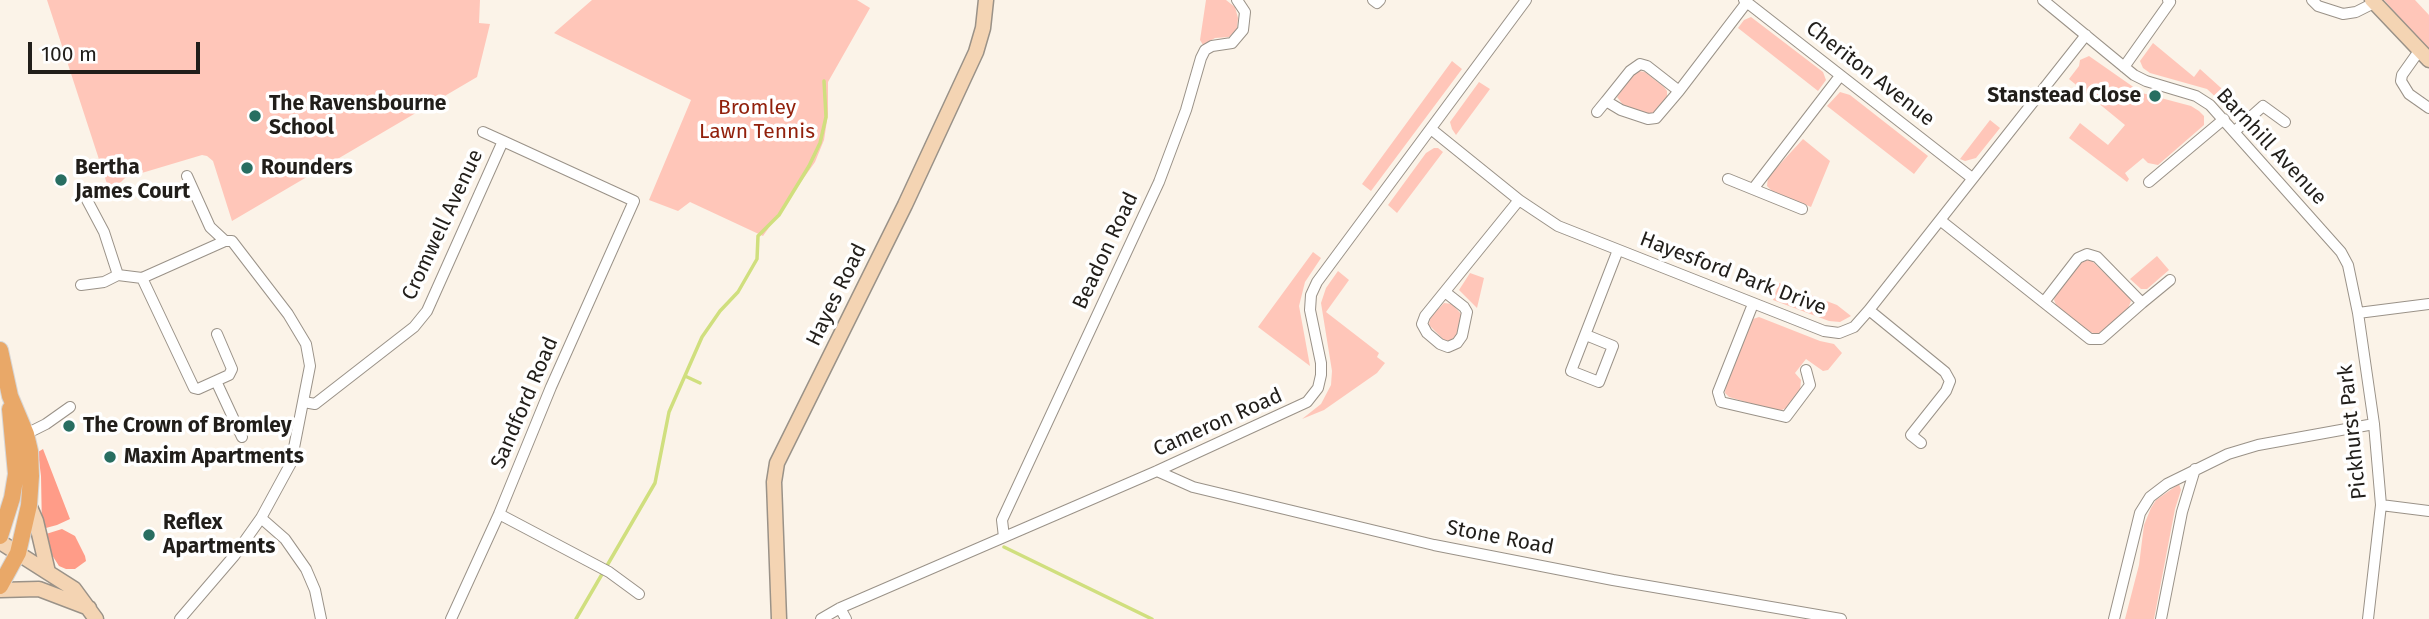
<!DOCTYPE html>
<html>
<head>
<meta charset="utf-8">
<style>
	body { margin:0 }
	#map { position:relative; width:2429px; height:619px; overflow:hidden; background:#fbf3e8; font-family:"Fira Sans",sans-serif }
	canvas { display:block }
	.scale { position:absolute; left:28px; top:42px; width:172px; height:32px; box-sizing:border-box; border:4px solid #211e1a; border-top:0; padding-left:9px; font-size:21px; line-height:24px; white-space:nowrap; color:#211e1a; -webkit-text-stroke:5px #fff; paint-order:stroke }
</style>
</head>
<body>
<div id="map">
<canvas width="2429" height="619"></canvas>
<div class="scale">100 m</div>
</div>
<script>
const ctx = document.querySelector('canvas').getContext('2d');
ctx.lineJoin = 'round';
function fill(path, color) { ctx.fillStyle = color; ctx.fill(path, 'evenodd'); }
const poly = rows => new Path2D(rows.map(r => 'M' + r).join(''));
function stroke(path, color, width, dash) { ctx.strokeStyle = color; ctx.lineWidth = width; ctx.lineCap = dash ? 'butt' : 'round'; ctx.setLineDash(dash || []); ctx.stroke(path); }
function write(font, color, halo, rows, align = 'center') {
  ctx.font = font + ' "Fira Sans",sans-serif'; ctx.lineWidth = 7; ctx.setLineDash([]); ctx.textBaseline = 'middle'; ctx.strokeStyle = halo; ctx.fillStyle = color; for (const [text, x, y, turn = 0] of rows) {
    ctx.save(); ctx.translate(x, y); ctx.rotate((+turn || 0) * Math.PI / 180); ctx.textAlign = isNaN(turn) ? turn : align; if (halo) ctx.strokeText(text, 0, 0); ctx.fillText(text, 0, 0); ctx.restore();
  }
}
const green = poly([
	[47,0,480,0,479,23,490,24,477,77,232,221,213,161,207,156,202,155,125,178,121,182,108,187],
	[592,0,857,0,870,8,828,82,828,114,824,140,815,162,763,236,690,202,678,211,649,200,691,100,554,33],
	[1206,0,1226,0,1235,7,1238,18,1237,29,1229,37,1215,38,1203,45,1200,40],
	[2384,0,2415,0,2429,15,2429,50],
	[1751,17,1823,72,1826,80,1818,91,1738,28,1744,20],
	[2153,43,2194,77,2200,69,2240,105,2233,113,2207,89,2150,73,2143,68,2140,61],
	[2089,56,2142,93,2191,106,2199,111,2204,116,2204,125,2158,165,2148,163,2143,158,2125,173,2129,179,2127,182,2069,138,2080,123,2108,145,2125,125,2069,79,2079,66,2080,60],
	[1452,61,1462,69,1371,191,1362,184],
	[1639,71,1645,72,1664,87,1667,91,1667,97,1654,113,1648,114,1624,106,1617,97,1633,74],
	[1479,82,1490,89,1456,135,1452,129,1450,122],
	[1840,92,1850,95,1928,156,1914,174,1827,106],
	[1990,120,2000,128,1976,158,1965,161,1960,159],
	[1803,139,1830,161,1811,207,1772,191,1767,186,1768,177],
	[1434,148,1438,148,1443,152,1397,213,1388,205,1426,153],
	[1313,252,1321,258,1305,282,1299,306,1310,366,1258,327],
	[2157,256,2169,270,2147,289,2141,289,2130,279],
	[2090,259,2129,297,2131,301,2127,311,2098,334,2089,332,2057,307,2054,300,2055,294,2080,263],
	[1338,271,1349,280,1326,312,1379,353,1377,357,1385,363,1377,373,1324,410,1302,419,1321,404,1331,385,1332,371,1321,303,1326,288],
	[1470,273,1484,278,1477,308,1459,290],
	[1779,283,1837,305,1851,316,1840,322,1829,321,1773,300],
	[1444,303,1452,304,1462,315,1458,334,1450,341,1444,340,1429,325,1430,318],
	[1759,317,1820,341,1834,344,1842,353,1828,370,1823,371,1806,359,1795,373,1801,380,1800,391,1788,407,1782,410,1776,411,1729,397,1725,393,1726,385,1753,319],
	[2179,484,2181,490,2175,509,2154,619,2125,619,2139,565,2144,525,2151,508,2156,500]
]);
const forest = poly([
	[43,449,70,519,57,525,42,529,41,476,38,452],
	[62,529,75,536,85,556,86,561,75,569,66,569,59,566,52,555,46,534]
]);
const stream = poly([
	[685,376,700,383],
	[1004,547,1152,619],
	[576,619,655,483,669,412,702,337,720,311,738,292,757,259,758,236,779,215,809,166,820,143,826,117,824,81]
]);
const street = poly([
	[1373,0,1377,3,1380,0],
	[1744,0,1972,178],
	[2043,0,2134,75,2146,81,2196,96,2210,105,2341,252,2348,265,2358,313,2374,424,2381,505,2368,619],
	[2312,0,2318,6,2343,14,2356,12,2374,3],
	[2419,51,2402,75,2401,81,2409,94,2429,108],
	[2124,67,2170,2,2168,0],
	[1679,91,1656,118,1648,119,1621,110,1606,101,1630,71,1640,64,1647,66,1679,91,1747,2],
	[1597,112,1606,101],
	[1431,129,1519,200,1558,226,1824,331,1839,333,1854,327,1869,310,2086,35],
	[2235,131,2263,106,2285,122],
	[483,132,503,141],
	[187,176,210,227,225,241],
	[1728,179,1802,209],
	[2149,182,2224,119],
	[1753,189,1840,76],
	[87,200,104,232,118,275],
	[1940,220,2090,339,2101,339,2142,303,2097,257,2087,254,2078,258,2044,302],
	[142,278,194,388,198,389,229,375,232,369,217,334],
	[81,285,104,282,118,275,142,278,225,241,232,241,288,314,306,344,310,366,291,463,261,518,234,556,180,619],
	[1445,292,1464,307,1467,312,1462,336,1457,343,1448,347,1440,344,1427,333,1422,324,1425,316,1519,200],
	[2142,303,2170,280],
	[1753,304,1718,392,1721,402,1786,417,1810,385,1806,370],
	[1869,310,1945,372,1950,381,1946,391,1911,435,1921,443],
	[2358,313,2429,304],
	[1586,335,1613,346,1599,382,1571,371,1618,250],
	[216,381,242,437],
	[304,402,315,404,414,327,427,311,503,141,634,201,551,387,499,514,451,619],
	[26,434,46,424,70,407],
	[1157,471,1193,487,1434,545,1613,580,1841,619],
	[2381,505,2429,511],
	[499,514,609,572,639,594],
	[261,518,285,539,306,569,315,590,321,619],
	[1004,537,1002,520,1159,182,1186,110,1201,58,1205,50,1212,46,1232,43,1243,30,1245,12,1237,0],
	[840,608,846,619],
	[821,619,840,608,1157,471,1307,402,1318,388,1321,375,1321,363,1310,310,1311,295,1317,282,1526,0],
	[2114,619,2140,513,2150,497,2167,484,2228,454,2258,445,2374,424],
	[2161,619,2182,512,2195,469]
]);
const secondary = poly([
	[2372,0,2429,60],
	[29,505,36,521,48,572],
	[0,542,74,589,96,619],
	[0,590,39,589,89,608],
	[779,619,774,482,777,463,905,205,976,52,983,28,986,0]
]);
const primary = poly([
	[0,350,10,396,26,434,30,451,31,476,29,505,18,553,0,586],
	[0,536,12,498,16,474,10,409]
]);
const markers = [
	[2155,96,7,"#286e61"],
	[255,116,7,"#286e61"],
	[247,168,7,"#286e61"],
	[61,180,7,"#286e61"],
	[69,426,7,"#286e61"],
	[110,457,7,"#286e61"],
	[149,535,7,"#286e61"]
];
const streetNames = [
	["Cheriton Avenue",1870,74,38],
	["Barnhill Avenue",2271,147,47],
	["Cromwell Avenue",443,225,-65],
	["Beadon Road",1106,251,-65],
	["Hayesford Park Drive",1733,274,21],
	["Hayes Road",837,295,-64],
	["Sandford Road",525,403,-67],
	["Cameron Road",1218,423,-24],
	["Pickhurst Park",2353,432,-96],
	["Stone Road",1500,538,11]
];
const poiNames = [
	["Stanstead Close",2141,96,"right"],
	["The Ravensbourne",269,104],
	["School",269,128],
	["Bertha",75,168],
	["James Court",75,192],
	["Rounders",261,168],
	["The Crown of Bromley",83,426],
	["Maxim Apartments",124,457],
	["Reflex",163,523],
	["Apartments",163,547]
];
const parkNames = [
	["Bromley",757,108],
	["Lawn Tennis",757,132]
];
fill(green, '#ffc6b9');
fill(forest, '#ff9c88');
stroke(stream, '#d0df7e', 3.5);
stroke(street, '#9a9288', 12);
stroke(secondary, '#9a9288', 17);
stroke(primary, '#d7d6d6', 18);
stroke(street, '#fff', 10);
stroke(secondary, '#f4d4b3', 14);
stroke(primary, '#e9a868', 16);
for (const [x, y, r, color] of markers) { const dot = new Path2D(); dot.arc(x, y, r, 0, 2 * Math.PI); ctx.fillStyle = color; ctx.fill(dot); stroke(dot, '#fff', 2.5); }
write('21px', '#211e1a', '#fff', streetNames);
write('bold 21px', '#211e1a', '#fff', poiNames, 'left');
write('21px', '#92210c', '#fff', parkNames);
</script>
</body>
</html>
